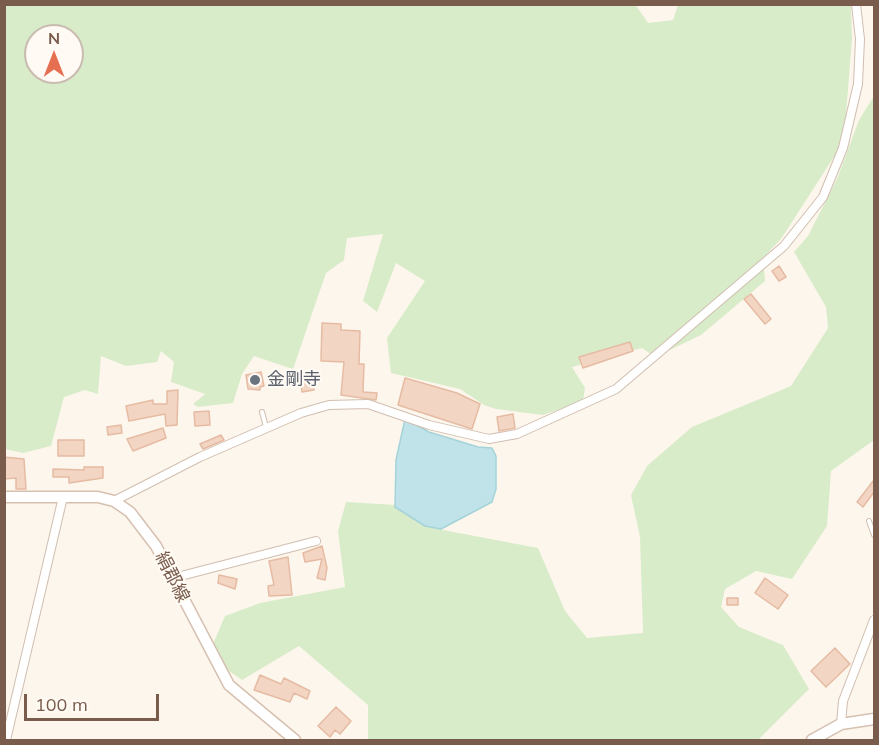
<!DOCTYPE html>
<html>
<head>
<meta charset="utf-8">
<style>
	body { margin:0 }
	#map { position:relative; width:879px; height:745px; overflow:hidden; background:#fdf6ec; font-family:Mulish,sans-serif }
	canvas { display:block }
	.frame { position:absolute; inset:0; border:6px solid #7a5c4d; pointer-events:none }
	.north { position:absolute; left:24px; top:24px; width:60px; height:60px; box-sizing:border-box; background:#fffaf3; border:2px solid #cabbb1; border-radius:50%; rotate:0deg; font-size:16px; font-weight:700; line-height:24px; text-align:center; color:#7a5c4d }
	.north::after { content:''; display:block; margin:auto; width:21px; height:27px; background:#e76f51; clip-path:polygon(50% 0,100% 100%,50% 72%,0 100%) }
	.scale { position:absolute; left:24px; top:694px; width:135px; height:27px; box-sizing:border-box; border:3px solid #7a5c4d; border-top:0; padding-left:8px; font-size:18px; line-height:21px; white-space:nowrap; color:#7a5c4d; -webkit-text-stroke:4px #fffaf3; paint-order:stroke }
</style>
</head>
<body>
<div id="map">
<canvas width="879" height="745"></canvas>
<div class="frame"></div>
<div class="north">N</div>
<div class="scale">100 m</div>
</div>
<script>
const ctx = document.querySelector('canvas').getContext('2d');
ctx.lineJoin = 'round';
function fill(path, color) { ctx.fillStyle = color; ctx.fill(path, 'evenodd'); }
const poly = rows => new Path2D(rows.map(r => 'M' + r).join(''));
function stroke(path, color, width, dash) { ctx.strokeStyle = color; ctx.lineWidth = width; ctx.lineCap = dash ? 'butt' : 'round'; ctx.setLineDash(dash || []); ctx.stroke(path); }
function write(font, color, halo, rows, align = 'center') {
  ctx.font = font + ' Mulish,"Noto Sans JP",sans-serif'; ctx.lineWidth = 4.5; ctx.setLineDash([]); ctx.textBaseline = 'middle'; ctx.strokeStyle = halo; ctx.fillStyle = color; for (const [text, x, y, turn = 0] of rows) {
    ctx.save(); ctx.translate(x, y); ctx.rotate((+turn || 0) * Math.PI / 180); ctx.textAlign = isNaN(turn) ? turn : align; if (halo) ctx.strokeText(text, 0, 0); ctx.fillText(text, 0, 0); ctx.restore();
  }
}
const green = poly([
	[635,4,648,23,673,20,678,5,851,5,852,38,844,140,839,149,781,239,763,258,765,281,701,335,655,357,642,348,572,367,585,388,583,401,543,415,496,409,484,405,460,389,391,373,387,338,425,281,396,263,377,312,363,301,383,234,347,238,344,260,326,273,293,369,254,356,242,374,233,403,198,407,193,404,205,394,171,382,174,362,161,351,157,362,126,366,101,356,98,394,85,390,64,397,51,446,23,453,5,449,5,5],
	[36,36,72,36,72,72,36,72],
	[874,96,874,440,831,471,827,526,792,579,756,571,725,589,721,607,739,627,783,645,809,689,758,740,368,740,368,705,299,646,242,680,225,668,213,644,225,616,260,603,345,587,338,531,346,502,396,505,443,530,538,548,565,611,587,638,643,633,640,537,631,495,647,466,692,427,791,386,828,328,826,307,794,252,808,236,837,179,859,120]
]);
const water = poly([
	[405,419,429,432,478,447,492,448,496,456,496,489,492,502,441,529,425,526,395,507,396,460,405,419]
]);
const building = poly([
	[779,266,786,277,779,281,772,271,779,266],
	[751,294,771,319,765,324,744,299,751,294],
	[322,323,341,324,341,330,360,331,359,364,364,364,363,392,377,393,376,400,341,395,344,362,321,361,322,323],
	[630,342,633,351,583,368,579,357,630,342],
	[261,372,264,386,260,387,260,390,248,389,246,375,261,372],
	[312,376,314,390,302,392,300,378,312,376],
	[405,378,457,393,480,404,472,429,398,405,405,378],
	[178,390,177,425,166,426,165,414,129,421,126,406,153,400,153,404,167,404,167,391,178,390],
	[209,411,210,425,195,426,194,412,209,411],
	[513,414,515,428,499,431,497,417,513,414],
	[121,425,122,433,108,435,107,427,121,425],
	[163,428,166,438,133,451,127,439,163,428],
	[221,435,224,440,203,449,200,444,221,435],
	[58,440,84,440,84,456,58,456,58,440],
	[4,457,24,459,26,489,16,489,16,478,4,479,4,457],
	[84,467,103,467,103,478,69,483,69,477,53,477,53,469,84,470,84,467],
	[874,480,874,492,863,507,857,502,874,480],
	[322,546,327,568,325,580,317,578,322,559,305,562,303,553,322,546],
	[288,557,292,595,269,596,268,586,274,585,269,561,288,557],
	[219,575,237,579,235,589,218,583,219,575],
	[765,578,788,595,778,609,755,593,765,578],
	[727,598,738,598,738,605,727,605,727,598],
	[835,648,850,664,826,687,811,671,835,648],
	[260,675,281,684,284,678,310,691,307,699,294,693,290,702,254,690,260,675],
	[336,707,351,721,340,734,335,730,330,737,318,726,336,707]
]);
const service = poly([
	[262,412,266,427],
	[869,521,874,535]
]);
const minor = poly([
	[114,501,200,457,301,413,329,405,368,404,429,425,489,439,517,434,616,389,784,246,823,197,843,148,858,84,860,39,856,4],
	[173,578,316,541],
	[841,724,843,701,874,620],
	[6,740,63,497]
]);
const secondary = poly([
	[4,497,98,497,114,501,130,512,156,546,229,685,295,740],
	[812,740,841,724,874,719]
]);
const markers = [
	[255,380,6,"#6b7280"]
];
const worshipNames = [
	["金剛寺",267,380]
];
const streetNames = [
	["絹郡線",172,577,63]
];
fill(green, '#d8ecc9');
fill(water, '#bfe3e8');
stroke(water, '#a5d3da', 1.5);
fill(building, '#f3d5c3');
stroke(building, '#e6bba3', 1.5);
stroke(service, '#d1beb0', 6);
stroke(minor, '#d1beb0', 10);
stroke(secondary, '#d6c0b0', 13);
stroke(service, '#fff', 4);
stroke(minor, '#fff', 8);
stroke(secondary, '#fff', 10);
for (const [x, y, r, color] of markers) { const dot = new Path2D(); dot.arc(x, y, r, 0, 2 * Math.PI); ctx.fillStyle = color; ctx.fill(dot); stroke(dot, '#fffaf3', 2); }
write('18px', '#5b616d', '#fffaf3', worshipNames, 'left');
write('18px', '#7a5c4d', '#fffaf3', streetNames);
</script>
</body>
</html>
